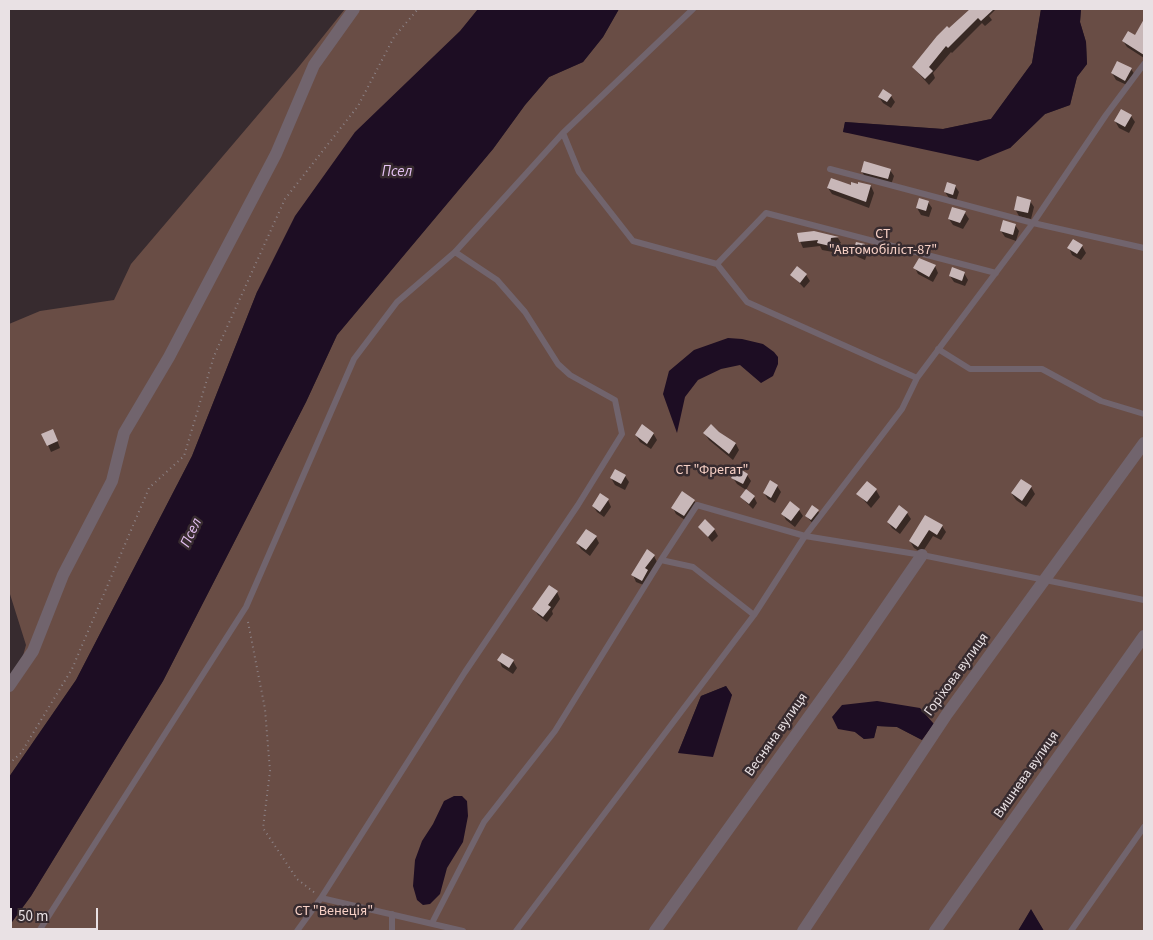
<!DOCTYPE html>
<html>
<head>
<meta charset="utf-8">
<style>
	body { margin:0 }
	#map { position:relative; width:1153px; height:940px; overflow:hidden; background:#372b2f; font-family:"Source Sans 3",sans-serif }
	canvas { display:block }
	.frame { position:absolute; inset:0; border:10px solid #e9e1e4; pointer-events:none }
	.scale { position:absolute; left:10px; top:908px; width:88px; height:22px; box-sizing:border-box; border:2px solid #e9e1e4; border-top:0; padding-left:6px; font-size:15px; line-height:18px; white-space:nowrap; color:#e9e1e4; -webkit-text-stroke:4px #372b2f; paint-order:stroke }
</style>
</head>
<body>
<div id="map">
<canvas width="1153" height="940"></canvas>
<div class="frame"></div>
<div class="scale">50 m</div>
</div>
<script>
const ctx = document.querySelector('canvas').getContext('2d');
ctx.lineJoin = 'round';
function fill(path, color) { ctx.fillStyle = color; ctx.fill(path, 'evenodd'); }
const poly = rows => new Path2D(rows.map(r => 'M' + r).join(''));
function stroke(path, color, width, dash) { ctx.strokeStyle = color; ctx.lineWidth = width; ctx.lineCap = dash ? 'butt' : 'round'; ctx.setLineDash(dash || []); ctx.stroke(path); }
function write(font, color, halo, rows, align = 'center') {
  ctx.font = font + ' "Source Sans 3",sans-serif'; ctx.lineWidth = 5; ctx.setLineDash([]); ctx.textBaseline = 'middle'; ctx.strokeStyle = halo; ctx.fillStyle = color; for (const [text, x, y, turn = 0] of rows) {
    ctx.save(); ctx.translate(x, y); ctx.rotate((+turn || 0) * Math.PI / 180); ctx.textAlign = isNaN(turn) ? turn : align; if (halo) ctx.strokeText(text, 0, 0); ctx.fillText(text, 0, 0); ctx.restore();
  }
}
const green = poly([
	[345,9,478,9,257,292,192,456,76,680,9,777,9,683,19,670,26,645,9,591,9,324,40,311,114,300,131,264,297,69],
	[619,9,1041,9,1032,63,991,119,943,129,845,122,843,132,1010,148,1045,114,1070,105,1077,77,1087,64,1086,42,1080,22,1081,9,1144,9,1144,931,1044,931,1031,910,1018,931,9,931,9,926,31,896,163,681,306,402,337,335,493,149,525,105,549,77,583,62,603,37],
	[726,686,732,695,678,753,701,696],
	[920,708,922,740,897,727,877,726,874,738,864,739,855,732]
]);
const water = poly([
	[478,9,619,9,603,37,583,62,549,77,525,105,493,149,337,335,306,402,163,681,31,896,9,926,9,777,76,680,192,456,257,292,295,216,355,132,460,31],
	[1041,9,1081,9,1080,22,1086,42,1087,64,1077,77,1070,105,1045,114,1010,148,978,161,843,132,845,122,943,129,991,119,1032,63],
	[728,338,742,339,763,344,774,352,778,357,778,364,773,376,761,383,740,365,721,369,698,380,685,397,677,433,663,394,669,371,694,350],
	[726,686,732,695,713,757,678,753,701,696],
	[877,701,920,708,934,724,922,740,897,727,877,726,874,738,864,739,855,732,838,729,832,717,842,705],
	[454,796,462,796,467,801,468,816,463,842,447,868,440,894,430,904,423,905,417,900,413,886,415,860,422,841,433,824,444,801],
	[1031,909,1044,931,1018,931]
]);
const shadow = poly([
	[973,9,996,9,989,16,992,20,985,26,982,23,952,53,951,52,933,73,935,78,929,85,913,67],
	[1144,25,1144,58,1127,47,1123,41,1135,36],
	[1131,69,1135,75,1129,86,1116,80,1112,73],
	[891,96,895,102,891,108,883,103,879,97],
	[1131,116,1135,122,1129,133,1119,128,1115,121],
	[890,170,894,176,891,185,866,178,862,172],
	[851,186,871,186,874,193,869,208,832,194,828,188],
	[955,186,959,192,956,201,949,198,945,192],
	[1030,201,1034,207,1031,219,1019,216,1015,209],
	[928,202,932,208,929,217,921,215,917,208],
	[965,213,969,219,963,229,953,225,949,219],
	[1015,225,1019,231,1016,241,1005,237,1001,231],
	[814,232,838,238,841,243,835,244,833,252,822,250,820,246,803,248,800,241],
	[857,243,865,245,868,252,865,260,858,257,854,251],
	[1082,246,1086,253,1081,260,1072,255,1069,248],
	[935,266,938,273,933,282,918,274,915,268],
	[964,273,968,280,965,286,954,282,950,276],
	[792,275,806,275,810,281,804,288],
	[653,433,657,440,651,449,640,442,636,435],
	[718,433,736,444,739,450,733,460,709,440,705,434],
	[56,437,60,448,51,452,48,445],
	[747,475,751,481,746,490,737,484,733,478],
	[625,476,629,482,625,490,615,485,611,478],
	[777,486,781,492,775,503,768,499,764,493],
	[1031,487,1035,494,1026,507,1016,500,1012,494],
	[876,490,880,497,871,508,858,494],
	[741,497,754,497,757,503,753,509],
	[608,500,611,507,604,517,597,512,593,506],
	[694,501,698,507,688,522,676,514,673,508],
	[799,510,803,516,795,527,786,520,783,514],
	[818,511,821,517,815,526,806,516],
	[907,513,911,519,900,534,892,528,888,522],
	[926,516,942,526,946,532,941,540,933,536,922,553,914,548,910,541],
	[700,527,714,529,718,536,712,542],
	[596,537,599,543,590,556,581,549,577,543],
	[654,556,657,562,646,586,636,582,633,575],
	[557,592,560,599,552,611,553,614,547,622,538,615,534,609],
	[499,660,513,661,517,668,513,674,502,667]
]);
const building = poly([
	[970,9,994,9,981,21,978,18,948,48,946,46,929,67,933,71,925,79,912,67,937,36,947,26,949,28],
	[1144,19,1144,55,1122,41,1128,31,1135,35],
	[1117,61,1132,68,1125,81,1111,73],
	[883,89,892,95,887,102,878,97],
	[1121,109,1132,115,1125,127,1114,121],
	[864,161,891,169,888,179,861,172],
	[831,178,851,185,851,182,858,184,858,182,871,185,866,202,827,188],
	[947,182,956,185,953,195,944,192],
	[1017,196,1031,200,1028,213,1014,210],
	[919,198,929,201,926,211,916,208],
	[952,207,966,211,960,223,948,219],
	[1003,220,1016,224,1013,235,1000,231],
	[814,231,839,237,831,238,830,246,817,243,818,240,799,242,797,233],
	[1073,239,1083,245,1077,254,1067,248],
	[856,242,865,244,861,254,853,251],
	[919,258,936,265,929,277,913,268],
	[797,266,807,274,800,283,790,275],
	[952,267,965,272,962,281,949,276],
	[642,424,654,433,647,444,635,435],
	[711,424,719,432,736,443,729,454,703,433],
	[53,429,58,441,47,446,41,434],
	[737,467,748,474,743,484,731,478],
	[615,469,626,475,621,484,610,478],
	[1021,479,1032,486,1022,501,1011,493],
	[770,480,778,485,771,498,763,493],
	[867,481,877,489,867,502,856,494],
	[746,489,755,496,749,504,740,497],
	[682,491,695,500,684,516,671,508],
	[600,493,609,499,600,512,592,506],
	[790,501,800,509,791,521,781,514],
	[812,505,819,510,811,520,805,516],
	[899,505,908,512,896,529,887,522],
	[925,515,943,525,937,535,929,530,918,547,909,541],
	[705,519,715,529,708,537,698,527],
	[586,529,597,536,586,550,576,543],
	[647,549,655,555,645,568,648,570,642,581,631,575],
	[549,585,558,591,548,605,551,607,543,617,532,609],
	[502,653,514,660,509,668,497,660]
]);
const path = poly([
	[248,622,265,709,270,771,263,828,297,879,315,893],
	[9,764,21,753,72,669,149,488,184,456,214,356,285,199,358,106,394,37,418,9]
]);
const service = poly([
	[563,133,579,172,633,241,717,264,747,302,917,378,1033,223,1106,115,1144,64],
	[830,169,1033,223,1144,248],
	[455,252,497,280,525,312,558,364,570,375,615,400,622,434,578,505,465,672,321,898,463,931],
	[717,264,766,213,996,273],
	[938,349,970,369,1042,369,1101,401,1144,414],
	[661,560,697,505,805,536,922,555,1144,600],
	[392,914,392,931],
	[432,923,484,822,555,731,661,560,693,567,754,615],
	[39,931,246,607,354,359,397,302,455,252,563,133,693,9],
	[297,931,321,898],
	[516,931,754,615,805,536,902,409,917,378],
	[1071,931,1144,827]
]);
const minor = poly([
	[9,686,33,651,63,575,112,481,124,433,169,357,276,154,314,65,354,9],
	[655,931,849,661,922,555],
	[803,931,947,714,1144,443],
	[935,931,1144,636]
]);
const parkNames = [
	["СТ",883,235],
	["\"Автомобiлiст-87\"",883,251],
	["СТ \"Фрегат\"",712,471],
	["СТ \"Венеція\"",334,912]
];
const streetNames = [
	["Горіхова вулиця",957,675,-54],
	["Весняна вулиця",777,735,-55],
	["Вишнева вулиця",1027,775,-55]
];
const waterNames = [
	["Псел",397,173],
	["Псел",192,533,-65]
];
fill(green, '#694d45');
fill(water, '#1d0d23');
fill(shadow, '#0007');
fill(building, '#c8b7b8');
stroke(path, '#8c8286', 2, [1, 4]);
stroke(service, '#71646d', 6);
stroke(minor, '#71646d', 12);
write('14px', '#f8d1c6', '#372b2f', parkNames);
write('14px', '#e9e1e4', '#372b2f', streetNames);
write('italic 15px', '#e5c1f3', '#372b2f', waterNames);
</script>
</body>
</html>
